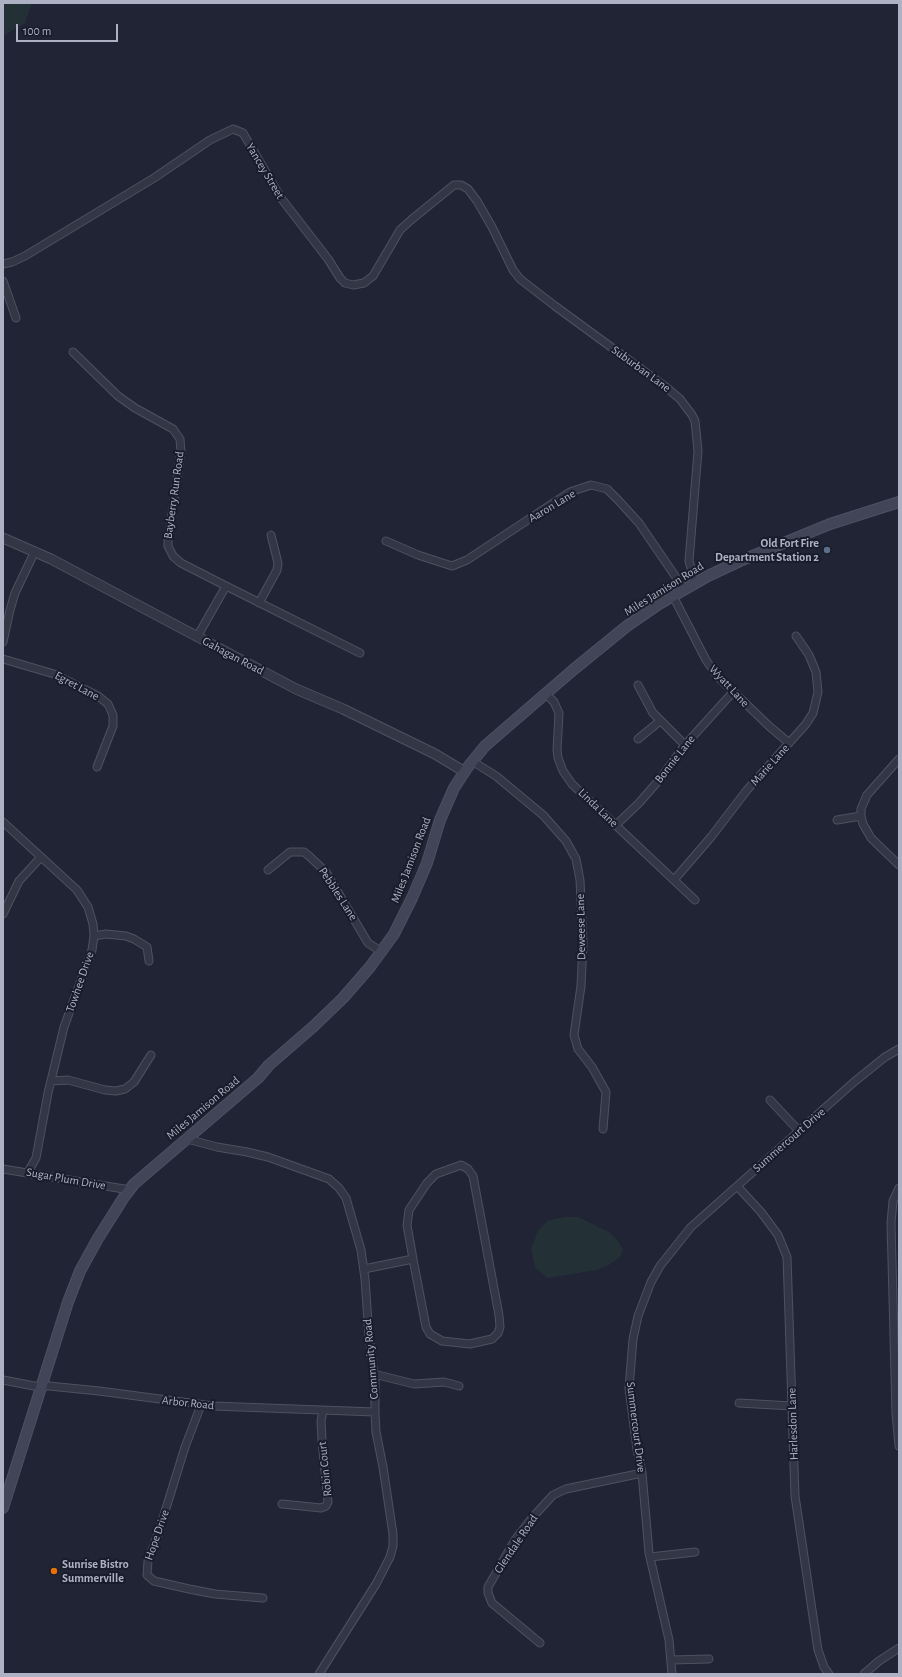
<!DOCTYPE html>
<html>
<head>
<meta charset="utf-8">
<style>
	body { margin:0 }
	#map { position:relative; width:902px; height:1677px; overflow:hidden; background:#202435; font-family:"Alegreya Sans",sans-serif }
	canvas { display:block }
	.frame { position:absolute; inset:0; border:4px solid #adb1c3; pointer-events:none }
	.scale { position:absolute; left:16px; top:24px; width:102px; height:18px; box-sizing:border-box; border:2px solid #adb1c3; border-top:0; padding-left:5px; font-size:12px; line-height:14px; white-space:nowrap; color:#adb1c3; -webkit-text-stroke:3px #191c2a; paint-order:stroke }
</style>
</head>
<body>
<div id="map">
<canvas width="902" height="1677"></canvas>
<div class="frame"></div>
<div class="scale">100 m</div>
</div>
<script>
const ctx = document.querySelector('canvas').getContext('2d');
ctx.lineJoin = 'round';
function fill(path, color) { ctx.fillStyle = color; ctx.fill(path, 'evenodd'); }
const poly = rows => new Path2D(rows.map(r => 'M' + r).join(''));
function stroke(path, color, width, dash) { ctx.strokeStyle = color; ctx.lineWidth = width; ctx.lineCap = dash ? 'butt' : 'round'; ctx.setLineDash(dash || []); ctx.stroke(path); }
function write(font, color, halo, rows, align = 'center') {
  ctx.font = font + ' "Alegreya Sans",sans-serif'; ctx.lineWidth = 4; ctx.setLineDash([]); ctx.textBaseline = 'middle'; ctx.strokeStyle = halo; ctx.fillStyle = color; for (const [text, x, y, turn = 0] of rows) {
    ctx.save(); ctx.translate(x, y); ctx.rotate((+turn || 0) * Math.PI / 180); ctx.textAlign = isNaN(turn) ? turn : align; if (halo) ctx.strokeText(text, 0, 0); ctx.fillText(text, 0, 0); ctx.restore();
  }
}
const green = poly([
	[3,3,32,3,25,23,3,36],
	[564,1217,578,1217,609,1232,618,1241,623,1250,620,1257,609,1265,596,1270,547,1278,535,1267,531,1248,538,1231,547,1221]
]);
const minor = poly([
	[3,264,12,262,25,256,154,178,210,140,233,129,243,133,281,198,328,259,340,278,345,283,353,285,364,283,373,276,400,230,411,220,454,185,461,185,468,189,477,201,492,227,513,270,520,279,555,306,667,388,680,399,692,415,695,421,698,451,689,561,695,583],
	[3,281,16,318],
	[73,352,118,396,135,408,173,429,180,439,181,452,168,541,168,546,173,556,181,563,226,586,360,653],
	[386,541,418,555,452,566,467,560,570,492,591,485,607,489,618,500,639,523,684,589],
	[673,596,706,660,718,677,769,726,789,743],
	[259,603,277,570,278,563,271,535],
	[197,637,226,586],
	[3,642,10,610,15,593,35,551],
	[3,659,54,674,98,696,108,704,113,715,113,726,97,767],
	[638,685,653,713,685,745],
	[546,694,554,702,559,713,557,750,558,758,563,771,572,784,695,900],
	[638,739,660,721],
	[899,759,867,795,861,809,861,816,863,824,871,838,899,865],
	[472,761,496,776,543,815,566,841,576,859,580,880,583,943,581,986,574,1035,578,1049,592,1067,606,1092,603,1129],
	[837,820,861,816],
	[3,822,77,890,88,907,93,924,94,936,92,950,64,1027,48,1093,36,1158,28,1172],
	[616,825,639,803,660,779,685,745,733,692],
	[268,870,290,852,304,852,309,856,326,872,368,943,382,952],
	[674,880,711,837,747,790,806,724,813,713,818,692,816,672,809,655,796,636],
	[3,914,19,881,41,857],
	[94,936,106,934,126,936,134,939,147,947,149,961],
	[51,1081,68,1080,105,1090,116,1091,125,1089,134,1082,151,1055],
	[770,1100,799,1131],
	[187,1139,217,1147,247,1152,268,1157,329,1179,339,1188,346,1198,361,1250,365,1279,369,1336,375,1382,375,1412,376,1432,383,1467,393,1534,393,1546,390,1557,376,1584,319,1674],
	[3,1169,130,1190],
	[737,1186,761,1212,778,1235,787,1257,795,1496,818,1650,824,1667,829,1674],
	[899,1188,893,1201,891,1223,896,1413,899,1446],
	[364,1269,413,1259,407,1225,409,1210,427,1183,436,1174,461,1165,468,1169,473,1176,499,1315,500,1327,498,1333,492,1339,470,1344,442,1341,430,1334,426,1327,413,1259],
	[374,1374,414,1384,444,1382,459,1386],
	[3,1380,34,1386,49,1386,99,1391,213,1406,375,1412],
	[739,1403,792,1406],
	[201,1405,185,1447,159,1531,148,1561,147,1575,154,1581,189,1589,215,1594,263,1598],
	[282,1504,321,1508,326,1506,328,1502,322,1440,321,1421,323,1411],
	[650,1557,695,1552],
	[540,1643,492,1603,488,1593,488,1587,515,1540,532,1518,553,1495,566,1489,642,1473],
	[671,1660,709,1659],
	[672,1674,669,1640,649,1553,642,1473,637,1449,629,1388,633,1339,638,1316,651,1282,660,1266,691,1227,854,1082,885,1057,899,1049],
	[864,1674,879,1661,899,1648]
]);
const tertiary = poly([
	[3,538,51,559,296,689,343,709,435,754,465,772]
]);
const secondary = poly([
	[3,1508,68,1302,80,1271,97,1240,124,1197,134,1184,258,1078,269,1065,314,1026,343,998,370,967,394,934,412,898,427,863,440,820,454,788,467,768,485,746,573,670,627,626,659,604,708,576,740,561,830,524,899,502]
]);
const markers = [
	[827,550,4,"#5c6f8a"],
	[54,1571,4,"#e8710a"]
];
const streetNames = [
	["Yancey Street",265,171,59],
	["Suburban Lane",641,369,36],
	["Bayberry Run Road",174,495,-82],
	["Aaron Lane",552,506,-31],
	["Miles Jamison Road",664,589,-32],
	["Gahagan Road",233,656,28],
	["Egret Lane",77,686,28],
	["Wyatt Lane",729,686,47],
	["Bonnie Lane",675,759,-52],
	["Marie Lane",770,765,-48],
	["Linda Lane",598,808,44],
	["Miles Jamison Road",411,860,-69],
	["Pebbles Lane",338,894,57],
	["Deweese Lane",581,927,-91],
	["Towhee Drive",80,982,-71],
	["Miles Jamison Road",203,1108,-40],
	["Summercourt Drive",789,1140,-41],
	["Sugar Plum Drive",66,1179,10],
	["Community Road",371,1359,-95],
	["Arbor Road",188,1403,6],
	["Harlesdon Lane",793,1424,-92],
	["Summercourt Drive",636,1427,83],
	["Robin Court",325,1469,-96],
	["Hope Drive",157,1535,-71],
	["Glendale Road",516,1544,-56]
];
const poiNames = [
	["Old Fort Fire",819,543],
	["Department Station 2",819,557],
	["Sunrise Bistro",62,1564,"left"],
	["Summerville",62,1578,"left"]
];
fill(green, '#233137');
stroke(minor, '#4d5161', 9);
stroke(tertiary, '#4d5161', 11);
stroke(secondary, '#4d5161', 12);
stroke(minor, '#333745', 7);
stroke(tertiary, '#333745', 9);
stroke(secondary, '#414558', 10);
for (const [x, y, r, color] of markers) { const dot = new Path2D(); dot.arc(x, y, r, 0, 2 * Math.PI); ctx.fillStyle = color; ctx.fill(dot); stroke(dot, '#191c2a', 1.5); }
write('12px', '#adb1c3', '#191c2a', streetNames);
write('bold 12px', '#adb1c3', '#191c2a', poiNames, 'right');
</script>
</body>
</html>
